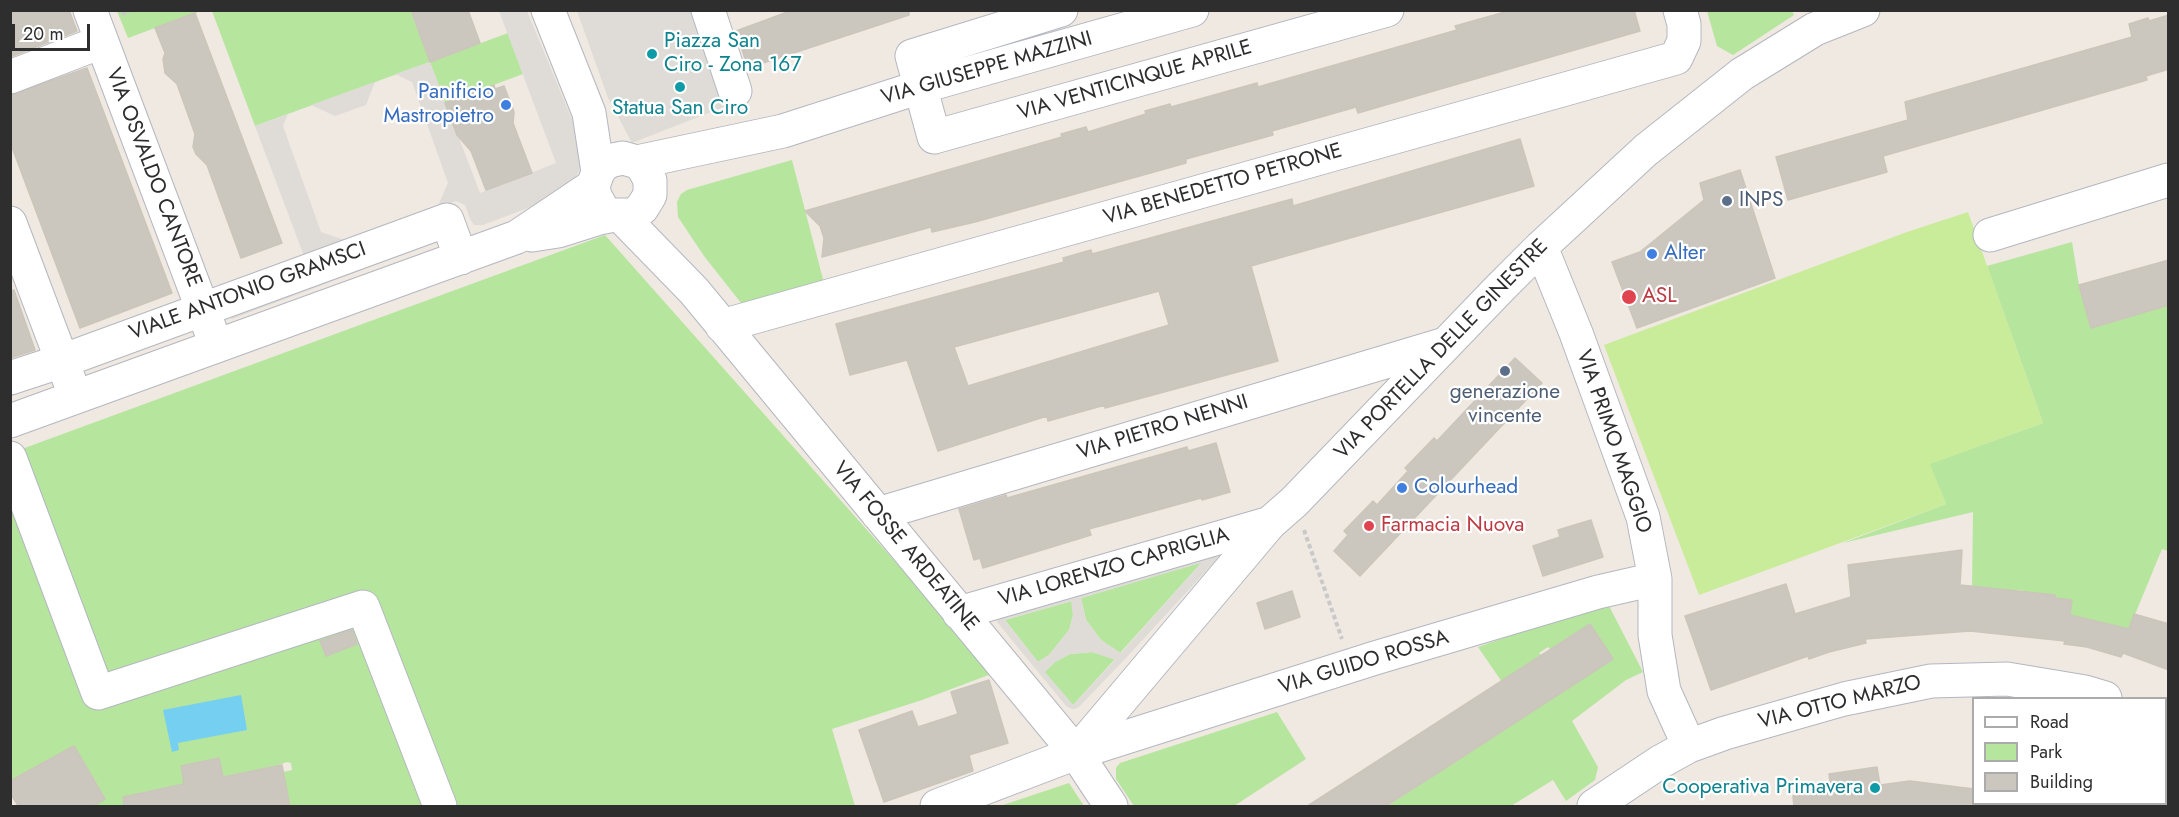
<!DOCTYPE html>
<html>
<head>
<meta charset="utf-8">
<style>
	body { margin:0 }
	#map { position:relative; width:2179px; height:817px; overflow:hidden; background:#efe9e1; font-family:Jost,sans-serif }
	canvas { display:block }
	.frame { position:absolute; inset:0; border:12px solid #2e2e2e; pointer-events:none }
	.legend { position:absolute; left:1972px; top:697px; width:195px; height:108px; box-sizing:border-box; background:#fff; border:2px solid #ababab; margin:0; padding:8px 10px; list-style:none; font-size:18px; color:#2e2e2e }
	.legend li { display:flex; align-items:center; gap:12px; height:30px }
	.legend b { width:30px; border:2px solid #ababab }
	.scale { position:absolute; left:12px; top:24px; width:78px; height:27px; box-sizing:border-box; border:3px solid #2e2e2e; border-top:0; padding-left:8px; font-size:18px; line-height:21px; white-space:nowrap; color:#2e2e2e; -webkit-text-stroke:4px #fff; paint-order:stroke }
</style>
</head>
<body>
<div id="map">
<canvas width="2179" height="817"></canvas>
<div class="frame"></div>
<ul class="legend">
<li><b style="height:8px;background:#fff"></b>Road</li>
<li><b style="height:16px;background:#b6e59e"></b>Park</li>
<li><b style="height:16px;background:#cbc7bf"></b>Building</li>
</ul>
<div class="scale">20 m</div>
</div>
<script>
const ctx = document.querySelector('canvas').getContext('2d');
ctx.lineJoin = 'round';
function fill(path, color) { ctx.fillStyle = color; ctx.fill(path, 'evenodd'); }
const poly = rows => new Path2D(rows.map(r => 'M' + r).join(''));
function stroke(path, color, width, dash) { ctx.strokeStyle = color; ctx.lineWidth = width; ctx.lineCap = dash ? 'butt' : 'round'; ctx.setLineDash(dash || []); ctx.stroke(path); }
function write(font, color, halo, rows, align = 'center') {
  ctx.font = font + ' Jost,sans-serif'; ctx.lineWidth = 4.5; ctx.setLineDash([]); ctx.textBaseline = 'middle'; ctx.strokeStyle = halo; ctx.fillStyle = color; for (const [text, x, y, turn = 0] of rows) {
    ctx.save(); ctx.translate(x, y); ctx.rotate((+turn || 0) * Math.PI / 180); ctx.textAlign = isNaN(turn) ? turn : align; if (halo) ctx.strokeText(text, 0, 0); ctx.fillText(text, 0, 0); ctx.restore();
  }
}
const green = poly([
	[117,11,201,11,128,38],
	[212,11,411,11,430,62,508,33,523,74,445,103,430,62,255,126],
	[1707,11,1792,11,1794,15,1733,55,1717,46],
	[792,160,825,287,745,308,704,256,678,217,677,202,681,194,687,190],
	[605,235,994,673,922,700,832,729,855,806,290,806,283,772,292,770,291,763,287,762,276,766,139,793,142,806,92,806,105,798,74,746,11,780,11,453],
	[2072,242,2079,285,2091,328,2130,317,2130,314,2168,305,2168,551,2162,549,2129,629,2070,615,2072,600,2055,598,2055,595,2024,595,2025,591,2015,590,2015,594,1972,589,1973,512,1843,543,1946,504,1929,464,2043,423,1987,266],
	[1202,562,1120,653,1101,640,1086,620,1081,598],
	[1072,601,1073,616,1069,630,1049,655,1038,662,1005,620],
	[1607,602,1643,672,1626,680,1572,721,1598,767,1595,780,1566,801,1553,780,1511,806,1387,806,1613,659,1590,624,1550,649,1548,647,1539,653,1542,656,1502,682,1478,647],
	[1092,652,1115,659,1073,705,1044,672,1055,662,1070,654],
	[1277,712,1306,759,1234,806,1134,806,1116,779,1116,768,1120,763],
	[2166,753,2168,754,2168,800,2166,803],
	[1069,783,1084,806,1000,806],
	[2046,804,2165,804,2162,806,2045,806]
]);
const pitch = poly([
	[1968,212,2043,423,1930,464,1946,504,1699,595,1604,345,1907,232]
]);
const plaza = poly([
	[499,11,527,11,583,146,584,158,574,182,546,201,483,225,474,225,470,219,465,205,456,201,437,208,448,183,412,82,395,74,430,62,480,193,556,163],
	[577,11,697,11,729,105,632,143,608,98],
	[375,82,366,105,335,116,311,105],
	[288,114,283,126,321,232,345,240,304,256,255,126],
	[432,235,434,243,232,319,228,311],
	[1217,552,1219,557,1126,658,1079,707,1075,709,1072,709,1066,706,997,622,998,617],
	[1201,563,1121,653,1101,640,1086,620,1081,598],
	[1071,601,1073,616,1069,630,1049,655,1038,662,1005,620],
	[1092,652,1115,660,1073,705,1045,672,1055,662,1070,654]
]);
const water = poly([
	[241,695,247,730,178,743,179,750,172,752,163,710]
]);
const building = poly([
	[10,10,69,10,77,31,10,57,10,10],
	[411,10,468,10,480,43,430,62,411,10],
	[793,10,909,10,909,15,748,68,736,31,793,10],
	[1512,10,1634,10,1640,31,1358,113,1356,107,1272,131,1273,135,1186,159,1186,163,975,222,932,232,931,227,822,257,824,238,820,226,805,211,1062,137,1061,134,1086,127,1088,132,1146,114,1145,111,1170,104,1171,107,1257,83,1258,87,1457,30,1455,26,1512,10],
	[195,13,282,243,241,258,207,165,196,154,193,147,195,134,177,84,165,73,163,59,165,53,155,28,195,13],
	[2169,15,2169,69,2146,76,2147,80,1883,156,1887,172,1788,200,1776,157,1908,120,1905,102,2132,37,2129,24,2148,18,2149,21,2169,15],
	[87,68,172,293,80,328,10,142,10,95,87,68],
	[494,85,495,89,504,86,514,112,513,123,532,173,486,190,471,151,457,135,445,103,494,85],
	[1520,139,1534,186,1251,266,1278,361,1105,408,1105,405,1048,421,1047,416,938,451,907,360,850,375,836,324,1064,262,1063,258,1091,250,1092,254,1292,199,1293,206,1520,139],
	[1159,291,1169,325,968,386,954,347,1159,291],
	[1740,170,1775,278,1637,328,1612,262,1640,252,1704,200,1700,183,1740,170],
	[2169,260,2169,305,2091,328,2079,285,2169,260],
	[14,290,35,350,10,358,10,291,14,290],
	[1515,358,1542,383,1360,576,1334,551,1348,535,1344,531,1373,501,1377,505,1408,471,1405,468,1434,438,1437,441,1515,358],
	[1216,443,1230,492,1202,500,1201,498,1089,529,1091,535,983,568,980,558,974,560,959,509,1006,495,1007,498,1187,447,1188,451,1216,443],
	[1591,520,1603,557,1543,576,1533,546,1560,537,1558,530,1591,520],
	[1962,550,1960,585,2055,595,2055,598,2072,600,2070,615,2129,629,2134,614,2169,624,2169,670,2123,653,2121,657,2087,647,2064,644,2065,641,1970,631,1865,639,1866,643,1829,652,1809,659,1808,656,1711,690,1685,616,1786,584,1795,614,1851,597,1848,565,1962,550],
	[1292,591,1300,617,1265,629,1257,603,1292,591],
	[1590,624,1613,659,1442,770,1384,807,1306,807,1590,624],
	[352,630,357,644,326,656,320,641,352,630],
	[989,680,1008,743,969,755,973,771,884,802,859,730,912,711,918,727,958,714,951,692,989,680],
	[74,746,105,799,92,807,19,807,10,793,10,781,74,746],
	[219,758,223,777,282,765,290,807,124,807,123,797,184,784,181,766,219,758],
	[1877,767,1880,785,1910,781,1974,789,1974,804,2003,804,2003,807,1794,807,1793,796,1831,789,1829,774,1877,767]
]);
const path = poly([
	[122,14,133,10],
	[1304,530,1342,639]
]);
const minor = poly([
	[90,10,210,329],
	[548,10,589,113,598,172],
	[708,10,735,91],
	[1061,10,912,56,934,137,1387,10],
	[10,77,101,42],
	[637,162,783,131,920,87,1192,10],
	[621,216,694,291,1076,753,1111,806],
	[10,223,70,382],
	[532,235,558,231,599,218,614,215,629,215,636,213,642,208,650,195,650,180,643,167,637,162,623,158,613,160,604,164,598,172,593,186,595,196,600,205],
	[1990,235,2168,180],
	[1541,247,1576,333,1643,517,1655,579,1655,635,1664,691,1689,746],
	[722,326,1676,58,1684,41,1684,24,1680,10],
	[10,378,62,361,447,220,461,258],
	[10,421,517,237,593,186],
	[10,458,98,693,363,607,440,806],
	[878,514,1445,344],
	[959,613,1270,523],
	[2166,718,2168,719],
	[1076,753,1270,523,1294,502,1500,288,1541,247,1646,150,1742,74,1815,29,1863,10],
	[937,806,1076,753,1375,658,1598,592,1655,579],
	[1594,806,1660,762,1689,746,1725,733,1844,699,1931,681,2007,679,2085,692,2105,698]
]);
const markers = [
	[652,54,6,"#0f9aa8"],
	[680,87,6,"#0f9aa8"],
	[506,105,6,"#3f7fe0"],
	[1727,201,6,"#5c6f8a"],
	[1652,254,6,"#3f7fe0"],
	[1629,297,8,"#e0444e"],
	[1505,371,6,"#5c6f8a"],
	[1402,488,6,"#3f7fe0"],
	[1369,526,6,"#e0444e"],
	[1875,788,6,"#0f9aa8"]
];
const cultureNames = [
	["Piazza San",664,42],
	["Ciro - Zona 167",664,66],
	["Statua San Ciro",680,109,"center"],
	["Cooperativa Primavera",1863,788,"right"]
];
const streetNames = [
	["VIA GIUSEPPE MAZZINI",987,69,-16],
	["VIA VENTICINQUE APRILE",1135,81,-16],
	["VIA OSVALDO CANTORE",153,178,69],
	["VIA BENEDETTO PETRONE",1223,185,-16],
	["VIALE ANTONIO GRAMSCI",248,292,-20],
	["VIA PORTELLA DELLE GINESTRE",1442,350,-46],
	["VIA PIETRO NENNI",1163,428,-17],
	["VIA PRIMO MAGGIO",1613,442,71],
	["VIA FOSSE ARDEATINE",905,547,50],
	["VIA LORENZO CAPRIGLIA",1114,568,-16],
	["VIA GUIDO ROSSA",1364,663,-17],
	["VIA OTTO MARZO",1840,703,-14]
];
const shopNames = [
	["Panificio",494,93,"right"],
	["Mastropietro",494,117,"right"],
	["Alter",1664,254],
	["Colourhead",1414,488]
];
const serviceNames = [
	["INPS",1739,201],
	["generazione",1505,393,"center"],
	["vincente",1505,417,"center"]
];
const healthNames = [
	["ASL",1642,297],
	["Farmacia Nuova",1381,526]
];
fill(green, '#b6e59e');
fill(pitch, '#c9ec9a');
fill(plaza, '#dfdcd8');
fill(water, '#75cff0');
fill(building, '#cbc7bf');
stroke(building, '#cbc5ba', 1.5);
stroke(minor, '#b4b7c1', 35);
stroke(path, '#c9c9c9', 4, [4.5, 3]);
stroke(minor, '#fff', 33);
for (const [x, y, r, color] of markers) { const dot = new Path2D(); dot.arc(x, y, r, 0, 2 * Math.PI); ctx.fillStyle = color; ctx.fill(dot); stroke(dot, '#fff', 2); }
write('21px', '#0d838f', '#fff', cultureNames, 'left');
write('21px', '#2e2e2e', '#fff', streetNames);
write('21px', '#366cbe', '#fff', shopNames, 'left');
write('21px', '#4e5e75', '#fff', serviceNames, 'left');
write('21px', '#be3a42', '#fff', healthNames, 'left');
</script>
</body>
</html>
